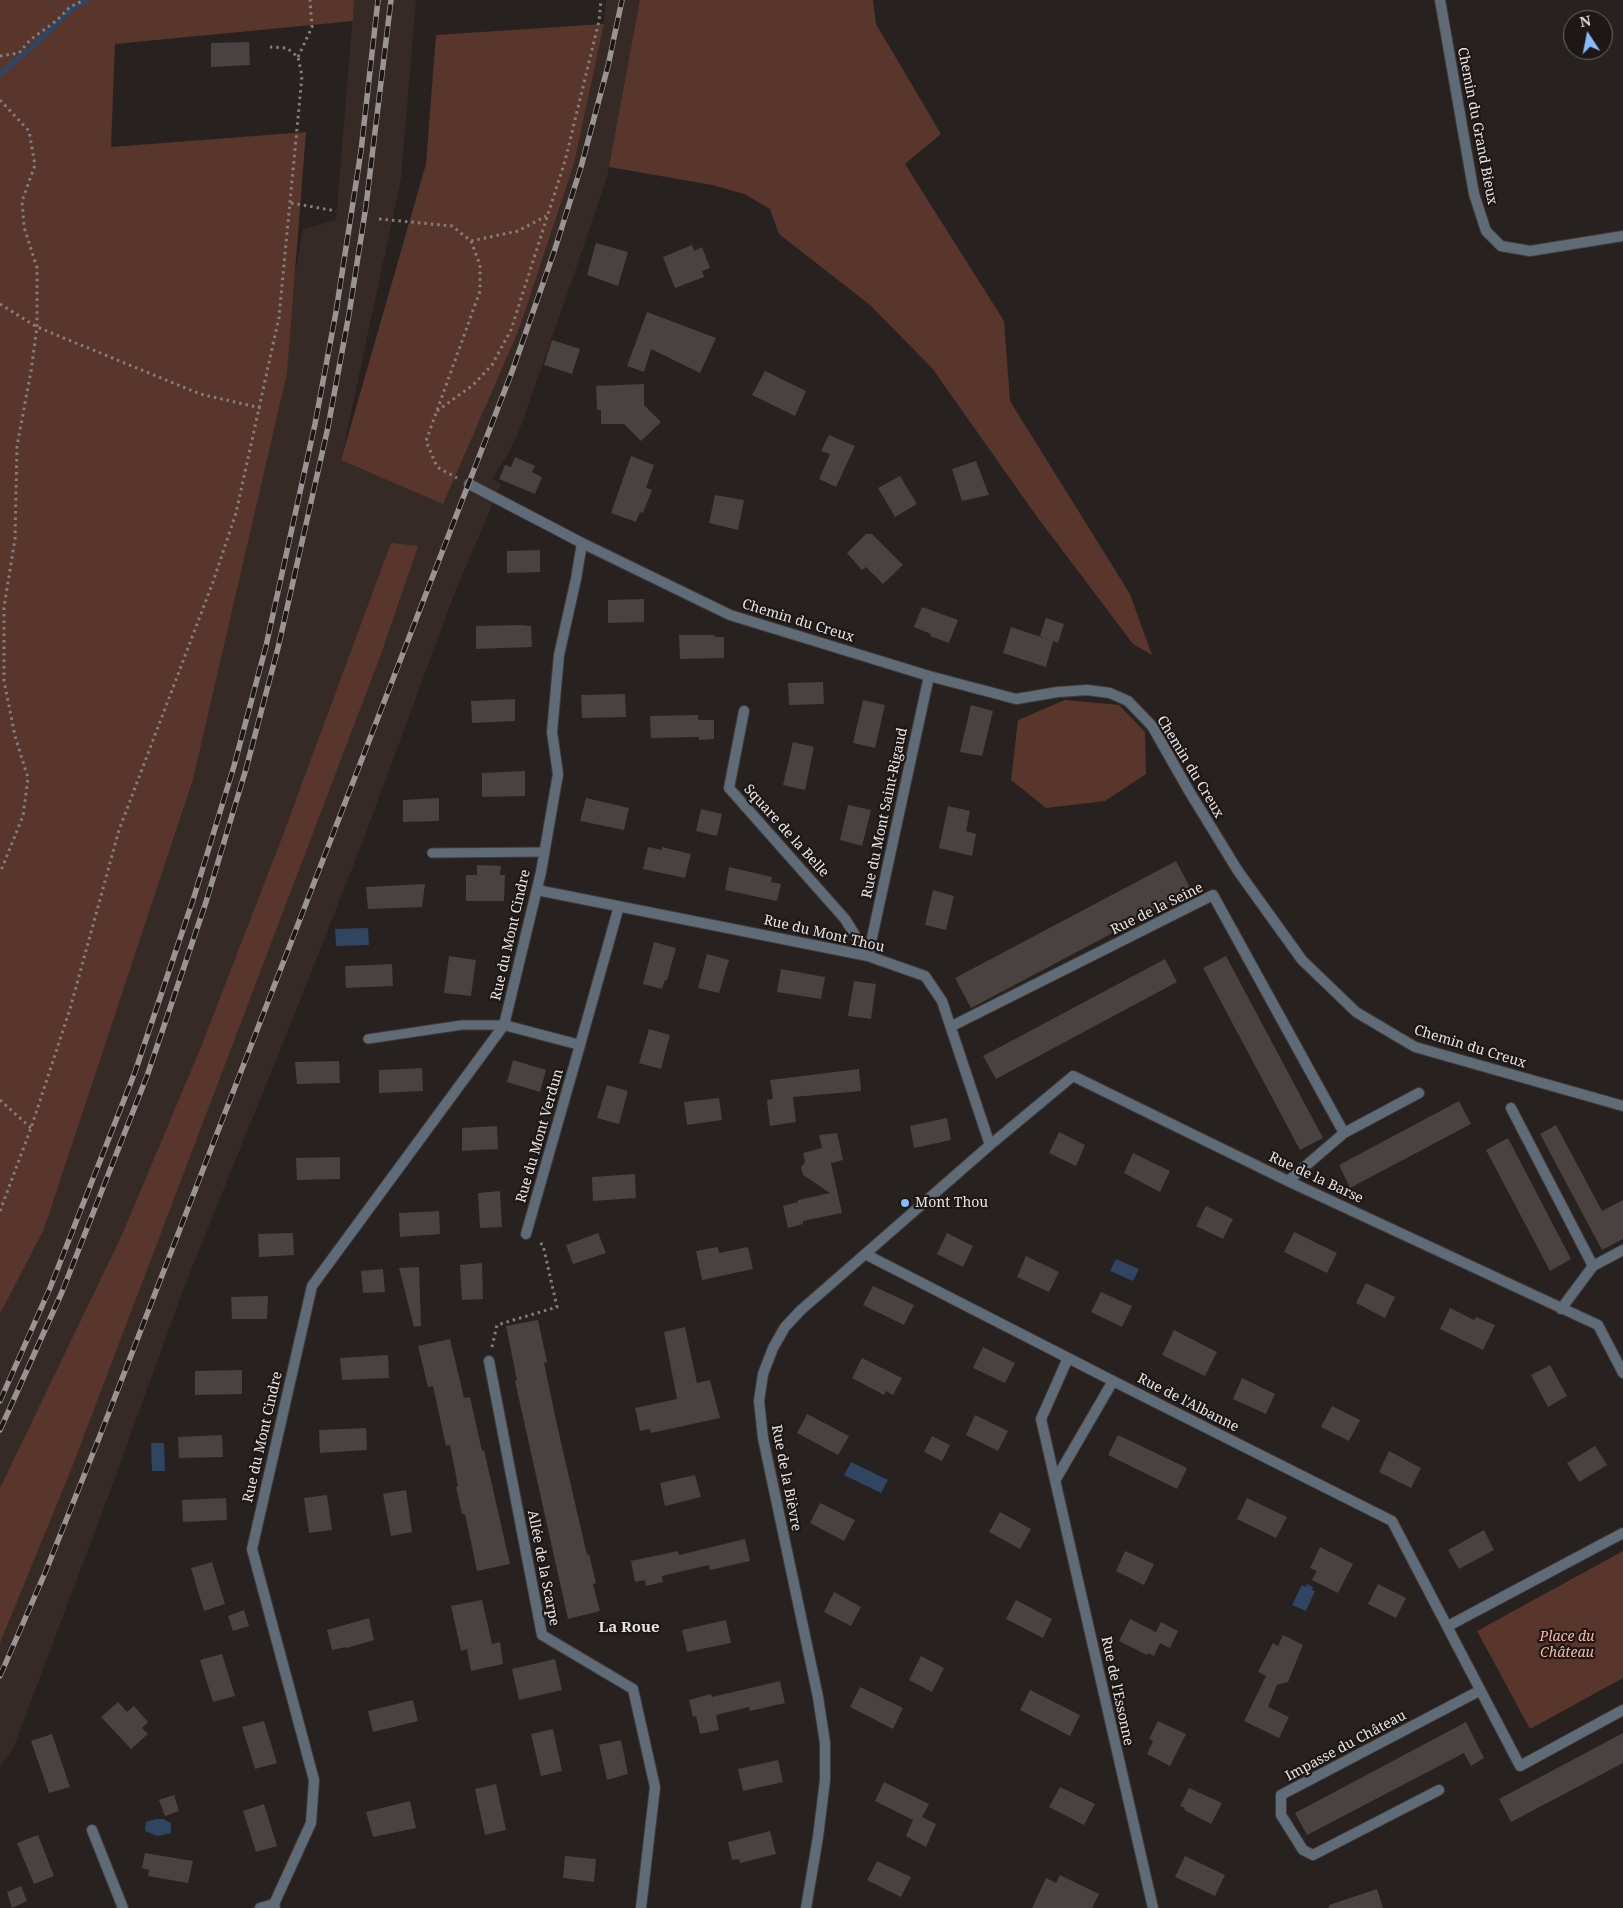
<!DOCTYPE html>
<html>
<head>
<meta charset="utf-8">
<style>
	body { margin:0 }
	#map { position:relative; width:1623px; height:1908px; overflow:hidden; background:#27211f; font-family:"Noto Serif",serif }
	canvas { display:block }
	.north { position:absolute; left:1563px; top:10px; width:50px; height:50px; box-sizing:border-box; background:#1d1816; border:1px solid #6e6a68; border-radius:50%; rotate:349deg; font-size:14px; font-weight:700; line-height:20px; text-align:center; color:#e8e4e3 }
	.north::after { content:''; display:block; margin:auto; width:18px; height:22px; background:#89bafc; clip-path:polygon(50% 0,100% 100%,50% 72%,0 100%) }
</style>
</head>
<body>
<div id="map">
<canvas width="1623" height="1908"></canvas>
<div class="north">N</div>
</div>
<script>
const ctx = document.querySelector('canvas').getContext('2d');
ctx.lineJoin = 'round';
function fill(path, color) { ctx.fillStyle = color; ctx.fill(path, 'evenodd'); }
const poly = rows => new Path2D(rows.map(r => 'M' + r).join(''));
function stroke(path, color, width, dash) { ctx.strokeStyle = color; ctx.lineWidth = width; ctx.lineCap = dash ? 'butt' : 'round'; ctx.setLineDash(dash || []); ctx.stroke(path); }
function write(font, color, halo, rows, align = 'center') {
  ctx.font = font + ' "Noto Serif",serif'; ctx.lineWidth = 4.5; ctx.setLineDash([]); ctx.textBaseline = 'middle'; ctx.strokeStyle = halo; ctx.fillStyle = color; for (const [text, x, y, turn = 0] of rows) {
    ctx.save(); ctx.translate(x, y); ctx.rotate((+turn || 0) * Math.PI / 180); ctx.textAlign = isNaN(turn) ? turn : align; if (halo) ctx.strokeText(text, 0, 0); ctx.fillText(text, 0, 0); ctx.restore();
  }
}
const built = poly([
	[354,0,416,0,401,179,341,460,443,503,518,332,574,164,604,24,606,0,654,0,606,180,567,295,521,426,510,451,492,479,501,484,454,595,361,846,297,1008,185,1285,111,1489,13,1749,0,1766,0,1249,254,504,303,229,336,220]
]);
const green = poly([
	[0,0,354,0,353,21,115,44,111,147,306,132,287,373,193,779,44,1229,0,1314],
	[640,0,873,0,876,24,941,134,905,164,1004,321,1010,401,1130,594,1152,655,1133,644,1035,514,932,368,870,305,779,234,770,209,744,194,712,185,609,167],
	[604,24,574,164,518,332,443,504,341,460,426,164,436,35],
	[391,543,418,546,381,654,72,1467,0,1643,0,1488,121,1237,199,1052,280,843],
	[1065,700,1119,705,1145,732,1146,774,1105,801,1046,808,1011,780,1018,720],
	[1623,1551,1623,1678,1530,1729,1477,1631]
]);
const water = poly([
	[368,928,369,945,336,946,335,929],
	[1116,1259,1139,1269,1133,1281,1110,1271],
	[151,1443,164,1443,165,1471,152,1471],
	[851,1462,888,1480,881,1493,844,1475],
	[1307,1584,1313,1587,1312,1590,1315,1591,1306,1611,1292,1605,1302,1585,1306,1587],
	[156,1819,163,1819,171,1823,171,1833,158,1836,145,1831,146,1822]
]);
const stream = poly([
	[0,74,35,44,71,9,87,0]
]);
const building = poly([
	[249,42,250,65,211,67,211,43],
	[596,243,628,252,618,286,587,275],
	[692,245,694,251,702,247,710,268,702,271,704,277,675,288,663,257],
	[647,312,716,338,700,373,651,349,644,372,627,366],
	[552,340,580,349,572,374,544,365],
	[765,371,806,391,795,416,752,395],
	[644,384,644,405,661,422,641,441,624,424,601,424,601,410,597,410,596,386],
	[829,435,855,446,836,487,819,479,830,454,821,451],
	[631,456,654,465,646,488,652,490,643,513,640,512,636,522,611,513],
	[515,457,535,466,532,472,542,477,535,494,499,479,505,465,511,467],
	[976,461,989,495,962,501,952,469],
	[900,476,917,504,895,517,878,488],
	[715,495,744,500,738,530,709,523],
	[866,534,872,534,903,565,883,584,866,567,862,570,847,553],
	[540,550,540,572,507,573,507,551],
	[644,599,644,622,608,623,608,600],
	[922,607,958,620,949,643,930,636,931,634,914,627],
	[1046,618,1064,624,1058,643,1053,641,1046,667,1003,653,1011,627,1050,640,1040,636],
	[521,625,531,626,532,647,476,649,476,626],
	[679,635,714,635,715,637,724,637,724,658,680,659],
	[823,682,824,704,789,705,788,683],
	[625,694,626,717,582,718,581,695],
	[515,699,515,721,472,723,471,701],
	[863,700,885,705,875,748,853,743],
	[971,705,993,711,982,756,960,752],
	[698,715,698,720,714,720,714,739,699,740,699,737,651,738,650,716],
	[793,742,814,747,805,790,783,785],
	[525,771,525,796,482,797,482,773],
	[439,798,439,821,403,822,403,800],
	[586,798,629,808,624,830,580,821],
	[848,805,871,810,862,846,840,840],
	[948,806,970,811,966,831,976,834,972,856,939,848],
	[701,809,722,814,717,836,696,831],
	[648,847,662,850,662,847,691,854,685,878,643,869],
	[1176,861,1192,891,971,1008,955,978],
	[477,865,501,866,500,875,505,875,504,901,466,901,466,875,477,875],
	[729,867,772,877,771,882,781,884,777,901,725,890],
	[425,884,422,907,368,909,366,887],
	[933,890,954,896,946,930,925,925],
	[654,942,676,948,667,980,665,980,662,989,643,984],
	[707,954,729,960,719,993,698,988],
	[449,956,476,960,471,996,444,993],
	[1226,956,1323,1138,1300,1150,1203,968],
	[1165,959,1177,982,996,1079,983,1056],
	[392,964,393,986,346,988,345,966],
	[781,969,825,977,821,999,777,992],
	[854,981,876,984,871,1019,848,1016],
	[649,1029,670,1035,661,1069,639,1063],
	[513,1060,546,1070,540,1092,507,1082],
	[339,1061,340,1083,297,1084,295,1062],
	[422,1068,423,1091,379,1093,379,1070],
	[859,1069,861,1091,793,1097,796,1122,770,1126,767,1100,773,1099,770,1080],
	[607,1085,628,1091,619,1124,597,1118],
	[719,1098,722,1120,687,1125,684,1102],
	[1459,1101,1471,1124,1350,1188,1339,1165],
	[947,1118,951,1140,914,1148,910,1126],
	[1556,1125,1602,1211,1623,1200,1623,1239,1602,1250,1540,1134],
	[497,1126,498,1149,462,1151,462,1128],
	[1059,1132,1085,1145,1076,1166,1049,1153],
	[837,1133,843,1160,831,1163,842,1213,803,1221,803,1224,788,1228,783,1206,798,1202,798,1200,830,1193,803,1175,801,1167,805,1162,803,1153,822,1148,819,1135],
	[1508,1138,1571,1259,1550,1271,1486,1150],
	[1133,1153,1170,1171,1160,1192,1124,1173],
	[340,1157,340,1179,297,1180,296,1158],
	[635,1174,636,1198,593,1201,592,1177],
	[500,1191,502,1227,480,1228,478,1193],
	[1206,1206,1233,1219,1223,1239,1196,1226],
	[439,1211,440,1234,400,1237,399,1213],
	[1294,1232,1337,1253,1327,1273,1284,1252],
	[293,1233,294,1255,259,1257,258,1234],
	[598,1233,606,1253,573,1264,566,1245],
	[947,1233,973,1246,963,1267,937,1254],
	[718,1247,719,1253,748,1247,753,1269,702,1280,696,1251],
	[1026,1256,1059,1272,1049,1292,1017,1277],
	[482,1263,483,1299,462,1300,460,1265],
	[419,1267,421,1326,414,1327,399,1268],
	[383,1269,385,1292,363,1293,361,1271],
	[1366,1283,1395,1297,1385,1318,1356,1303],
	[873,1286,914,1305,904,1325,863,1305],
	[1101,1292,1132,1306,1122,1327,1091,1312],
	[268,1296,267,1319,232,1319,231,1297],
	[1450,1308,1474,1320,1476,1317,1495,1325,1483,1350,1440,1329],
	[538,1320,547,1362,544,1363,558,1429,587,1555,589,1554,596,1583,593,1584,600,1611,568,1619,515,1381,517,1380,506,1326],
	[685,1327,697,1383,710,1380,720,1418,651,1433,650,1429,640,1431,635,1408,677,1399,664,1332],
	[1174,1330,1217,1352,1205,1376,1162,1355],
	[450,1339,464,1398,470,1397,482,1451,484,1450,510,1564,477,1571,465,1514,462,1514,456,1487,458,1486,450,1445,446,1446,433,1386,428,1387,418,1346],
	[983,1347,1015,1363,1005,1383,973,1368],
	[388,1355,389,1378,342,1380,340,1358],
	[862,1358,902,1378,893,1395,886,1391,884,1395,852,1378],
	[1550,1365,1567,1396,1548,1407,1531,1375],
	[242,1370,242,1394,195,1395,195,1371],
	[1242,1378,1275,1394,1266,1414,1233,1399],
	[1332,1406,1360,1420,1349,1441,1321,1427],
	[807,1414,849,1436,838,1455,797,1433],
	[975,1415,1008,1431,998,1451,966,1435],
	[366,1428,367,1450,320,1453,319,1430],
	[222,1435,223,1457,179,1458,178,1437],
	[1118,1435,1187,1468,1177,1489,1108,1455],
	[932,1436,950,1445,942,1461,924,1452],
	[1595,1446,1607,1465,1579,1482,1567,1463],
	[1389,1451,1421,1468,1411,1488,1379,1472],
	[695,1475,701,1497,665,1506,660,1483],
	[406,1490,412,1532,391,1536,383,1494],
	[327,1495,332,1530,309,1533,304,1498],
	[226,1498,227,1520,183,1522,182,1500],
	[1247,1498,1287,1517,1276,1538,1237,1519],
	[820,1503,855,1520,844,1541,810,1523],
	[1000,1512,1031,1529,1020,1549,989,1532],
	[1484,1530,1494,1550,1459,1569,1448,1550],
	[745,1539,750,1561,710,1570,709,1565,662,1576,663,1582,646,1586,645,1580,635,1582,631,1561,678,1551,679,1555],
	[1320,1547,1353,1564,1338,1593,1312,1580,1317,1571,1310,1568],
	[1125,1551,1154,1564,1144,1585,1116,1571],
	[212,1562,225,1604,204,1611,191,1568],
	[1378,1584,1406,1598,1396,1618,1368,1604],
	[834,1592,861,1607,851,1626,824,1612],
	[482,1600,492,1644,500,1642,503,1664,471,1671,467,1649,461,1651,451,1606],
	[1016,1600,1052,1619,1043,1638,1006,1619],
	[244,1610,249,1626,233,1631,228,1616],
	[369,1618,374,1640,347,1648,346,1647,332,1650,327,1630],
	[1130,1619,1156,1632,1161,1622,1178,1631,1170,1648,1160,1643,1154,1656,1148,1653,1147,1655,1119,1641],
	[726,1620,731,1643,687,1652,682,1630],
	[1283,1635,1303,1645,1288,1682,1277,1685,1268,1707,1289,1717,1279,1738,1244,1721,1266,1676,1258,1672,1273,1643,1278,1646],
	[222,1654,235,1696,213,1702,200,1660],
	[921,1656,944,1668,932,1692,909,1680],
	[555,1659,562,1690,519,1700,512,1669],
	[780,1681,785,1703,750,1711,749,1707,716,1715,719,1730,700,1734,696,1716,693,1717,689,1700,711,1694,712,1697],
	[860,1687,903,1708,893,1729,850,1707],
	[1030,1690,1080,1715,1070,1736,1020,1710],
	[413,1700,418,1721,373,1732,368,1711],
	[118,1702,127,1712,134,1706,148,1722,142,1728,148,1734,131,1749,101,1717],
	[264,1721,277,1763,255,1769,242,1727],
	[1158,1721,1186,1734,1170,1766,1147,1754,1153,1741,1149,1739],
	[1466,1722,1484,1758,1471,1766,1464,1753,1307,1835,1295,1813],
	[553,1729,562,1771,541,1776,531,1734],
	[1623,1733,1623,1763,1511,1822,1499,1799],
	[52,1734,70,1787,49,1793,31,1741],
	[621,1740,628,1774,607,1780,599,1745],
	[778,1760,783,1782,743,1791,738,1769],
	[884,1782,929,1804,922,1817,936,1824,926,1847,906,1836,913,1820,875,1801],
	[496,1784,506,1830,485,1835,475,1789],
	[1060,1787,1095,1804,1084,1825,1049,1807],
	[1189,1788,1222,1803,1211,1824,1184,1810,1185,1808,1180,1806],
	[174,1795,179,1811,165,1816,159,1800],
	[410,1801,416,1828,373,1837,366,1812],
	[264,1804,277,1846,256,1852,243,1811],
	[770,1831,776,1854,740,1863,739,1859,732,1860,728,1842],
	[38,1835,54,1876,34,1884,17,1843],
	[145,1853,193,1861,188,1883,148,1876,149,1870,142,1868],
	[565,1856,596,1859,594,1882,563,1878],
	[1185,1856,1225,1875,1215,1896,1175,1877],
	[877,1861,911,1877,901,1897,867,1880],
	[1060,1875,1099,1894,1092,1908,1032,1908,1046,1878,1056,1883],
	[21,1886,27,1901,12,1908,7,1892],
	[1377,1889,1383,1908,1329,1908,1329,1905]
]);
const path = poly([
	[0,56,19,53,30,40,56,21,70,7,84,0],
	[298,57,312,27,310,0],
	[0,100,29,131,35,165,22,201,24,227,37,268,37,327,31,371,17,446,15,539,4,607,4,681,15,736,28,778,23,816,0,873],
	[291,203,336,211],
	[379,219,452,226,471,241,480,265,480,291,426,441,437,467,457,478],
	[471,241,518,231,546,216],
	[0,304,37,327,200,394,261,408],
	[437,411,473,385,492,365,511,330,565,161,599,21,601,0],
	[0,1100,31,1128],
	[0,1211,31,1128,70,1009,119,830,213,582,236,513,279,317,302,76,298,57,287,48,270,47],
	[492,1347,497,1325,557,1307,543,1245,537,1241]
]);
const service = poly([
	[432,853,544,852],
	[368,1039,462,1025,504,1025]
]);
const minor = poly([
	[1440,0,1474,194,1486,231,1501,246,1530,251,1623,236],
	[469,484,582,543,730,615,929,676,1016,699,1058,692,1087,690,1110,693,1128,701,1152,726,1189,791,1238,871,1302,960,1356,1012,1415,1047,1623,1106],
	[744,711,729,788,845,919,868,956],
	[537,890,868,956,925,976,942,1001,990,1145],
	[868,956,929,676],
	[504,1025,580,1045,619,906],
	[952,1026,1213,895,1344,1133],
	[1511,1108,1593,1266],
	[1288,1181,1344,1133,1419,1093],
	[526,1234,580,1045],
	[865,1254,1113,1381,1392,1521,1520,1766,1623,1710],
	[1561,1309,1593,1266,1623,1250],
	[1068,1358,1041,1419,1153,1908],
	[489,1361,542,1635,633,1689,655,1787,641,1908],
	[1056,1479,1113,1381],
	[1448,1626,1623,1533],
	[1439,1790,1313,1855,1303,1850,1281,1815,1281,1795,1479,1691],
	[92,1830,123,1908],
	[274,1904,311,1823,314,1780,252,1549,312,1286,504,1025,541,872,558,774,552,732,559,655,576,579,582,543],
	[260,1908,274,1904,275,1908],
	[806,1908,818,1837,825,1780,825,1743,818,1697,763,1438,759,1401,763,1374,773,1348,785,1327,801,1310,990,1145,1073,1076,1288,1181,1598,1325,1623,1373]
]);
const rail = poly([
	[0,1401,50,1288,135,1072,194,897,234,766,266,646,315,424,336,312,361,151,378,0],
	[0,1430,62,1292,147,1076,206,902,246,769,278,648,328,427,349,314,366,206,391,0],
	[0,1676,45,1573,101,1433,513,369,554,252,581,167,608,66,622,0]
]);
const markers = [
	[905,1203,5,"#89bafc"]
];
const streetNames = [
	["Chemin du Grand Bieux",1477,126,79],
	["Chemin du Creux",798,621,17],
	["Chemin du Creux",1190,767,59],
	["Rue du Mont Saint-Rigaud",885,813,-78],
	["Square de la Belle",786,831,48],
	["Rue de la Seine",1157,909,-26],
	["Rue du Mont Thou",824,934,13],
	["Rue du Mont Cindre",511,935,-77],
	["Chemin du Creux",1470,1047,17],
	["Rue du Mont Verdun",540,1136,-74],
	["Rue de la Barse",1316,1178,25],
	["Rue de l'Albanne",1188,1403,27],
	["Rue du Mont Cindre",263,1437,-77],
	["Rue de la Bièvre",786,1478,79],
	["Allée de la Scarpe",543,1568,79],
	["Rue de l'Essonne",1117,1691,78],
	["Impasse du Château",1346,1746,-28]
];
const poiNames = [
	["Mont Thou",915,1203]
];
const parkNames = [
	["Place du",1567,1637],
	["Château",1567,1653]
];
const neighbourhoodNames = [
	["La Roue",629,1628]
];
fill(built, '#362a26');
fill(green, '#58362c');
fill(water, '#2f4561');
stroke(stream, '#2f4561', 5.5);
fill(building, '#494240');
stroke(service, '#423c3a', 11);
stroke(minor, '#423c3a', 12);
stroke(path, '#837e7c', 3, [2.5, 4]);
stroke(service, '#606b78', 9);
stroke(minor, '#606b78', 10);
stroke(rail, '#9a9594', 5.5);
stroke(rail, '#1d1816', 4, [11]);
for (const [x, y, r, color] of markers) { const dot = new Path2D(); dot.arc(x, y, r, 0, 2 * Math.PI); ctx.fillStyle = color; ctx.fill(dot); stroke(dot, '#1d1816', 2); }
write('14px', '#e8e4e3', '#1d1816', streetNames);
write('14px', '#e8e4e3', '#1d1816', poiNames, 'left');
write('italic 14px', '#fab5a1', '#1d1816', parkNames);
write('bold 15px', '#e8e4e3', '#1d1816', neighbourhoodNames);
</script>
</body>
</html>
